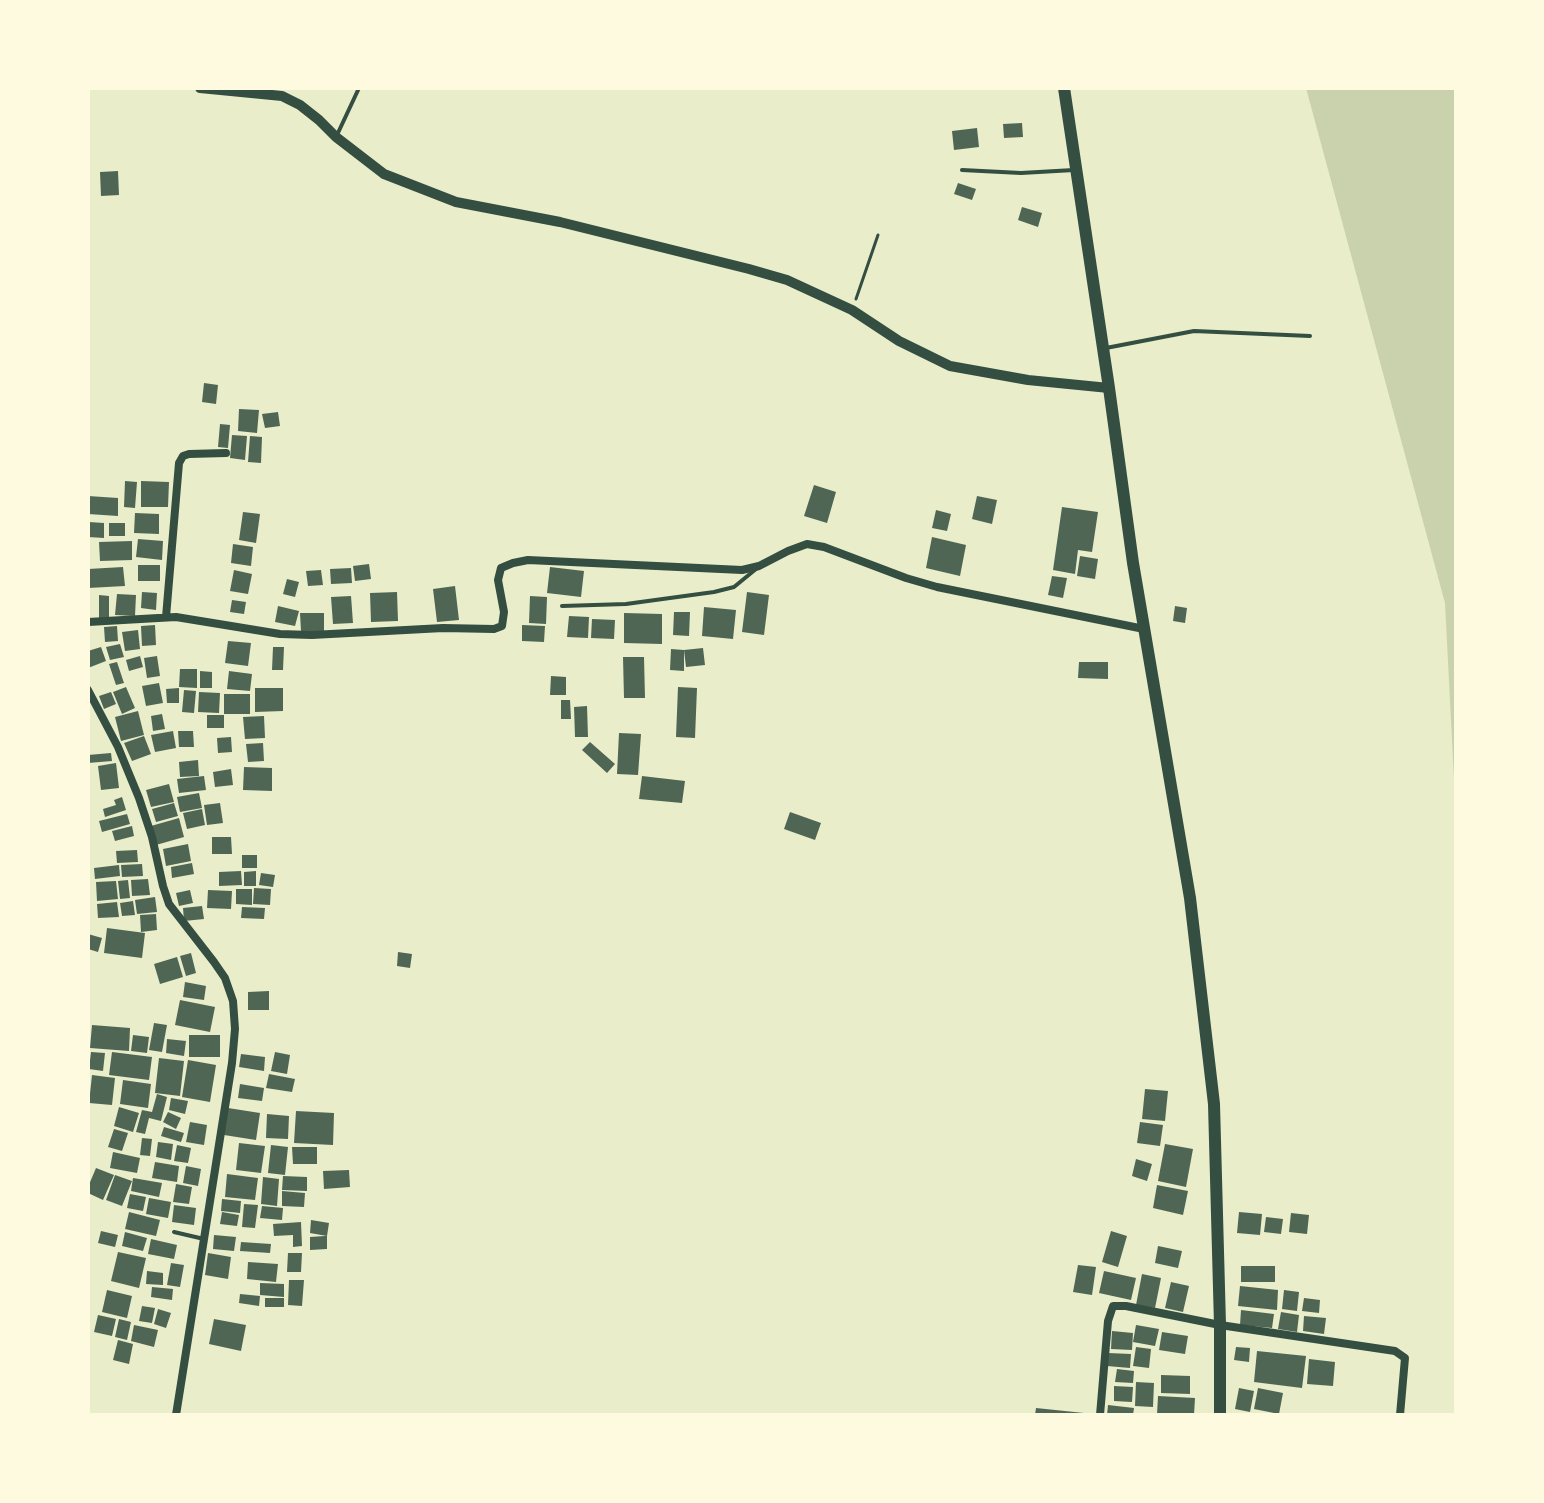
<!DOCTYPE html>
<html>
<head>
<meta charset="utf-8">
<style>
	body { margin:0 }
	#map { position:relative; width:1544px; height:1503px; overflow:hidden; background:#e9edc9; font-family:Lora,serif }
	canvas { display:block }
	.frame { position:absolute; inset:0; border:90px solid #fefae0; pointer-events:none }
</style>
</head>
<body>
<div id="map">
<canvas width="1544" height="1503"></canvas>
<div class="frame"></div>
</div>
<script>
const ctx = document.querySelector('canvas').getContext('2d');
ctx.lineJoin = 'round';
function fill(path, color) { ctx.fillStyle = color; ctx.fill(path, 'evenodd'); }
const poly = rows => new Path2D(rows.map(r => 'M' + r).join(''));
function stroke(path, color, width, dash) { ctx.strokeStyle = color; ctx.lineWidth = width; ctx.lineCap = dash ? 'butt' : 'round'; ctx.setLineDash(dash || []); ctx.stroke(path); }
const green = poly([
	[1306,88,1456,88,1456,818,1445,603]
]);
const building = poly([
	[1022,123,1023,137,1004,138,1003,124],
	[977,128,979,147,954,150,952,131],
	[118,171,119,195,101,196,100,172],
	[958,183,976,189,972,200,954,194],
	[1022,207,1042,213,1038,227,1018,220],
	[204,383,218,385,216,404,202,402],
	[239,409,259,410,257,433,238,431],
	[278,412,280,426,265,428,262,414],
	[220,424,230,425,228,448,218,447],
	[232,435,247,436,245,460,230,458],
	[250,436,262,437,261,463,248,462],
	[125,481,137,482,135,508,124,507],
	[141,481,169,482,168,507,141,507],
	[814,485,836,492,827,523,804,516],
	[88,496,118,498,118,516,88,514],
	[977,496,997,500,992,524,972,519],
	[1062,507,1098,512,1092,552,1078,550,1075,574,1053,570],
	[936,510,951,514,947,531,932,528],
	[243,512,260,514,256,543,239,540],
	[135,513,159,514,159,534,134,533],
	[89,522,104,523,104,538,88,537],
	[109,523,125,523,125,536,109,536],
	[932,537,966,545,960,576,926,568],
	[138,539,163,541,162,560,136,557],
	[132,541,132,560,100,561,99,542],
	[233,544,253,547,251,566,231,563],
	[1080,556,1098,559,1095,579,1077,576],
	[369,564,371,579,355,581,353,566],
	[138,565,160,565,160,581,138,581],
	[123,567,125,586,88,588,88,569],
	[550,567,584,571,581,597,547,593],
	[351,568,352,583,331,584,330,569],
	[234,570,252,574,248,594,230,591],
	[321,570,323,585,308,586,306,571],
	[1052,576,1067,578,1063,598,1048,595],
	[287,579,299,582,295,597,283,594],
	[455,586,459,620,437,622,433,589],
	[142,592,157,593,156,610,141,608],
	[397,592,398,621,371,622,370,593],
	[747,592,769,595,764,635,742,632],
	[117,594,136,595,135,616,115,615],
	[99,595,109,596,109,618,99,618],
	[351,596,353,623,333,624,331,597],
	[530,596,547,597,546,624,529,623],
	[232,600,246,602,244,614,230,612],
	[278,606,299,611,295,626,275,622],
	[1175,606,1187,608,1185,623,1173,621],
	[704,607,736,610,733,639,702,636],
	[674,612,690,612,689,636,673,635],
	[300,613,324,613,324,631,301,631],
	[624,613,662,614,662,644,624,643],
	[569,616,589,617,588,638,567,637],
	[592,619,615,620,614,639,591,638],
	[155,625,156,645,142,646,141,626],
	[522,625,545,626,544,642,522,641],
	[117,626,118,641,105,642,104,627],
	[138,630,140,649,125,651,122,632],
	[228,641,251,643,248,666,225,663],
	[120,644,124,657,110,660,106,647],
	[101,647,106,661,88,668,88,651],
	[273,647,284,647,283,670,272,670],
	[703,648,705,665,686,667,684,650,684,671,670,670,671,649,684,650],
	[140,656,143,667,129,671,126,660],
	[157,656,160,676,147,678,144,658],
	[623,657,644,657,645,698,624,698],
	[117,662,124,683,116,685,109,664],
	[1079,662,1108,662,1108,679,1078,678],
	[180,669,197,669,197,688,179,687],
	[200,671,212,672,212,688,200,688],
	[229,671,252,674,250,691,227,689],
	[551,676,566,677,566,695,550,695],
	[159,683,163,703,146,706,142,686],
	[126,687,135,708,122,714,113,692],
	[678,687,697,688,695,738,676,737],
	[179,688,179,703,167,703,166,689],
	[255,688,283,688,283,711,255,712],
	[184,690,196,691,194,713,182,712],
	[111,692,116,704,104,709,99,696],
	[199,692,220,693,219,713,198,712],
	[224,694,250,694,250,714,224,714],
	[561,700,570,700,571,719,561,719],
	[587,706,588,737,575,737,574,707],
	[138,711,144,735,121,741,115,717],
	[162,714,165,729,153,731,151,716],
	[207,715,224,715,224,728,207,728],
	[264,716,265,738,245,739,243,717],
	[173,731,176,748,155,752,151,735],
	[178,731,193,731,194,747,179,747],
	[619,733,641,734,638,775,617,774],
	[144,736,151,754,132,761,124,743],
	[231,737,232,752,218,753,217,738],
	[590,742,615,764,607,773,582,750],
	[263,743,264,761,248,762,246,744],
	[111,753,112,761,88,763,88,755],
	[198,760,199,776,180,777,179,762],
	[116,763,119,788,101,790,98,766],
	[244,767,272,768,272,791,243,790],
	[231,769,233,785,215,787,213,772],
	[204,776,206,790,179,793,177,779],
	[642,776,685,781,682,803,639,799],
	[169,784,174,802,151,807,146,790],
	[199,793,202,808,180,812,177,797],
	[122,797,126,810,105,817,103,809,116,805,114,800],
	[174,803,178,816,156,822,152,809],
	[220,803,223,823,207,825,204,805],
	[202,809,205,825,187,829,183,813],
	[790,812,821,823,815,840,784,829],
	[127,814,130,824,102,832,99,821],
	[179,818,184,837,156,845,151,826],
	[132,826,134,836,115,841,112,831],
	[212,837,231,837,232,854,212,854],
	[188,844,191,861,166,866,163,849],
	[137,850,138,862,117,863,116,851],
	[242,855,257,855,257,868,242,868],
	[192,863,194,874,172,878,171,867],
	[142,864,143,876,122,877,121,865],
	[119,865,120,876,95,879,94,868],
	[241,871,242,885,219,886,219,872],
	[256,871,256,886,244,886,244,872],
	[261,873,275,875,273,887,259,885],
	[148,879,150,895,132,896,131,880],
	[128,880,130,898,120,899,118,881],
	[116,881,118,899,97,901,96,882],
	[254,888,271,889,270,905,253,904],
	[236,889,252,889,252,905,236,904],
	[190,890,193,903,179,906,176,893],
	[208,890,232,891,231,909,207,908],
	[155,897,157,912,137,914,135,900],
	[133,901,135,915,122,916,120,903],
	[117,902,119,917,98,918,97,904],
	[202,906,204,919,184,921,183,908],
	[242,907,265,908,264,919,241,918],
	[156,914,157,930,141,932,140,915],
	[107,928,145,933,142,958,104,953],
	[88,934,102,938,98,952,88,949],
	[398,952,412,954,410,968,397,966],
	[191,953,196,973,186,976,180,956],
	[177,957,183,977,160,984,154,964],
	[185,982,206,986,204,1000,183,997],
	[269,991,269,1010,248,1010,248,992],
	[180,1000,215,1007,210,1032,175,1025],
	[154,1023,167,1025,162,1052,149,1050],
	[92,1025,130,1028,129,1051,90,1048],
	[133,1035,149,1037,147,1053,131,1051],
	[189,1035,220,1035,220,1057,189,1057],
	[167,1039,186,1041,184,1056,166,1053],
	[91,1052,105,1053,103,1071,89,1069],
	[112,1052,152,1057,149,1080,109,1075],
	[275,1052,290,1055,287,1074,271,1071],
	[241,1054,265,1057,264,1071,239,1067],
	[159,1058,184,1061,180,1096,155,1093],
	[188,1060,216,1065,210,1102,182,1097],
	[269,1074,295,1079,292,1092,266,1088],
	[92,1075,115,1078,112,1105,89,1103],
	[123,1080,151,1084,148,1108,120,1104],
	[240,1084,264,1088,262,1101,238,1098],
	[1145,1089,1168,1091,1165,1121,1142,1119],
	[157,1094,167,1097,161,1121,149,1118,145,1134,136,1132,142,1110,152,1112],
	[171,1098,188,1101,185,1114,169,1110],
	[119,1107,139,1113,133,1132,114,1126],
	[228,1108,260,1113,256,1140,224,1135],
	[296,1111,334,1113,333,1145,294,1143],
	[168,1112,181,1118,176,1129,163,1122],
	[267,1114,289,1116,288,1139,266,1138],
	[190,1122,207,1125,204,1145,186,1142],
	[1140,1122,1163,1125,1160,1146,1137,1143],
	[164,1127,184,1133,181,1142,161,1136],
	[114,1129,128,1133,122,1151,108,1147],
	[142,1138,152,1139,150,1156,140,1155],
	[158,1142,173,1144,171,1160,156,1157],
	[239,1143,265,1146,261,1173,236,1170],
	[1165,1144,1193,1149,1186,1187,1158,1181],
	[177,1145,191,1148,188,1163,174,1161],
	[271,1145,288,1147,285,1175,268,1173],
	[292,1147,317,1147,317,1164,293,1164],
	[113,1152,140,1158,137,1173,110,1168],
	[1136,1159,1152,1164,1147,1181,1132,1176],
	[155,1162,179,1166,177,1182,152,1178],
	[186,1166,201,1169,198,1186,183,1183],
	[96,1168,114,1175,103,1200,88,1193,88,1187],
	[349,1170,350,1187,324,1189,323,1171],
	[227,1174,258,1178,255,1200,225,1197],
	[115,1175,132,1181,122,1206,106,1200],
	[283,1176,307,1177,307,1191,282,1190],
	[263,1177,279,1179,277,1206,261,1204],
	[133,1178,162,1183,159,1197,131,1191],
	[176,1184,192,1187,189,1204,173,1202],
	[1157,1185,1188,1191,1183,1215,1153,1208],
	[282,1191,305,1193,304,1207,282,1206],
	[130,1194,146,1197,143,1211,127,1208],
	[149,1198,171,1202,168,1218,146,1214],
	[222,1199,241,1201,240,1213,221,1211],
	[244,1204,258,1205,255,1228,242,1227],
	[174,1205,196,1208,194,1225,172,1222],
	[262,1206,283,1208,282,1220,260,1218],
	[129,1212,160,1220,156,1236,125,1229],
	[222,1212,239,1215,237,1226,220,1224],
	[1239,1212,1262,1214,1260,1235,1237,1233],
	[1291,1213,1309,1215,1307,1234,1289,1232],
	[1266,1217,1283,1219,1281,1234,1264,1232],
	[311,1220,329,1223,327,1236,310,1233],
	[301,1222,302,1246,293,1247,293,1235,274,1236,273,1224],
	[101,1231,118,1235,115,1247,98,1243],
	[1111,1231,1127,1236,1118,1267,1102,1262],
	[125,1232,147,1238,143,1251,122,1246],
	[214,1235,236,1237,234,1251,213,1249],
	[325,1236,327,1236,327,1249,310,1250,310,1237],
	[151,1239,177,1245,174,1259,148,1254],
	[241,1242,271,1244,270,1253,240,1251],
	[1158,1246,1182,1251,1178,1268,1155,1263],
	[118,1252,146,1258,139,1288,111,1281],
	[208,1253,231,1257,228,1279,205,1275],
	[288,1253,302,1253,301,1272,287,1272],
	[248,1262,278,1264,276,1282,247,1279],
	[171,1263,184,1265,180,1287,167,1285],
	[1078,1265,1096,1267,1092,1295,1073,1292],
	[1241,1266,1275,1266,1275,1282,1241,1282],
	[147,1271,163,1273,163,1285,146,1284],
	[1104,1271,1136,1278,1131,1300,1099,1293],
	[1142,1274,1161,1278,1155,1308,1136,1305],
	[289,1280,304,1280,302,1306,288,1305],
	[1171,1282,1189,1286,1183,1312,1165,1308],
	[260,1283,284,1284,284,1297,260,1295],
	[1240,1286,1278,1290,1277,1310,1238,1306],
	[152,1287,173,1289,172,1300,151,1297],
	[107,1290,132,1296,127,1318,102,1312],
	[1284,1290,1299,1292,1297,1311,1282,1309],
	[240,1294,260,1296,259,1306,239,1303],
	[265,1298,284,1298,284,1307,265,1307],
	[1304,1298,1320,1300,1319,1313,1302,1311],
	[142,1306,155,1308,152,1323,139,1321],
	[158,1309,171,1313,166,1328,154,1324],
	[1241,1310,1274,1314,1272,1328,1240,1325],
	[1281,1312,1299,1315,1297,1332,1278,1329],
	[98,1315,116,1319,112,1336,94,1332],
	[1304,1316,1326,1318,1324,1334,1303,1331],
	[119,1319,131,1322,127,1340,115,1337],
	[214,1319,246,1325,241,1351,209,1344],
	[134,1325,158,1330,154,1347,131,1341],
	[1136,1325,1159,1329,1155,1346,1133,1342],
	[1112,1331,1133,1333,1132,1350,1111,1349],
	[1162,1332,1188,1336,1185,1354,1159,1350],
	[118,1340,133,1344,129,1364,113,1360],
	[1136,1347,1151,1349,1149,1368,1133,1366],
	[1236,1347,1250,1348,1249,1362,1234,1360],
	[1257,1351,1306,1356,1302,1388,1254,1382],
	[1108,1353,1131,1354,1130,1368,1107,1366],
	[1309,1359,1335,1362,1333,1386,1307,1384],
	[1117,1369,1134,1371,1133,1383,1115,1382],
	[1161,1375,1190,1376,1190,1394,1161,1393],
	[1136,1382,1154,1383,1153,1407,1135,1406],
	[1114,1386,1133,1387,1132,1402,1114,1401],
	[1239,1388,1254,1391,1250,1412,1235,1409],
	[1258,1388,1283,1393,1279,1414,1254,1409],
	[1158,1396,1195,1398,1194,1415,1157,1415],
	[1108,1405,1134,1408,1133,1415,1107,1415],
	[1036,1408,1084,1413,1084,1415,1035,1415]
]);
const path = poly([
	[856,299,878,235]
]);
const service = poly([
	[337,135,359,88],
	[962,170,1021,173,1074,170],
	[1106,348,1194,331,1310,336],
	[562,606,626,604,714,592,734,587,756,569],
	[174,1232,204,1239]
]);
const minor = poly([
	[166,617,179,463,183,456,189,454,226,453],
	[88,622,176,617,280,634,312,635,443,628,494,629,502,626,504,612,498,580,501,568,513,563,528,560,742,570,759,566,788,551,807,544,824,547,906,578,937,587,1144,629],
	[88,690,118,747,139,798,152,837,163,886,169,904,214,962,225,978,233,1001,235,1029,232,1063,176,1415],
	[1100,1415,1108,1321,1113,1306,1126,1306,1220,1325,1395,1351,1405,1358,1400,1415]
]);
const tertiary = poly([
	[200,88,282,96,300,105,319,120,336,137,384,174,456,202,560,222,749,269,787,280,852,310,899,341,950,366,1028,380,1109,388]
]);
const primary = poly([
	[1064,88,1109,388,1133,563,1190,898,1214,1104,1220,1325,1220,1415]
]);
fill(green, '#cad2ad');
fill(building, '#4f6655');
stroke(path, '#344e41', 3);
stroke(service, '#344e41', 4);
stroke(minor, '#344e41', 8);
stroke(tertiary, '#344e41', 10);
stroke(primary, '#344e41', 12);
</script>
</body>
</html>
